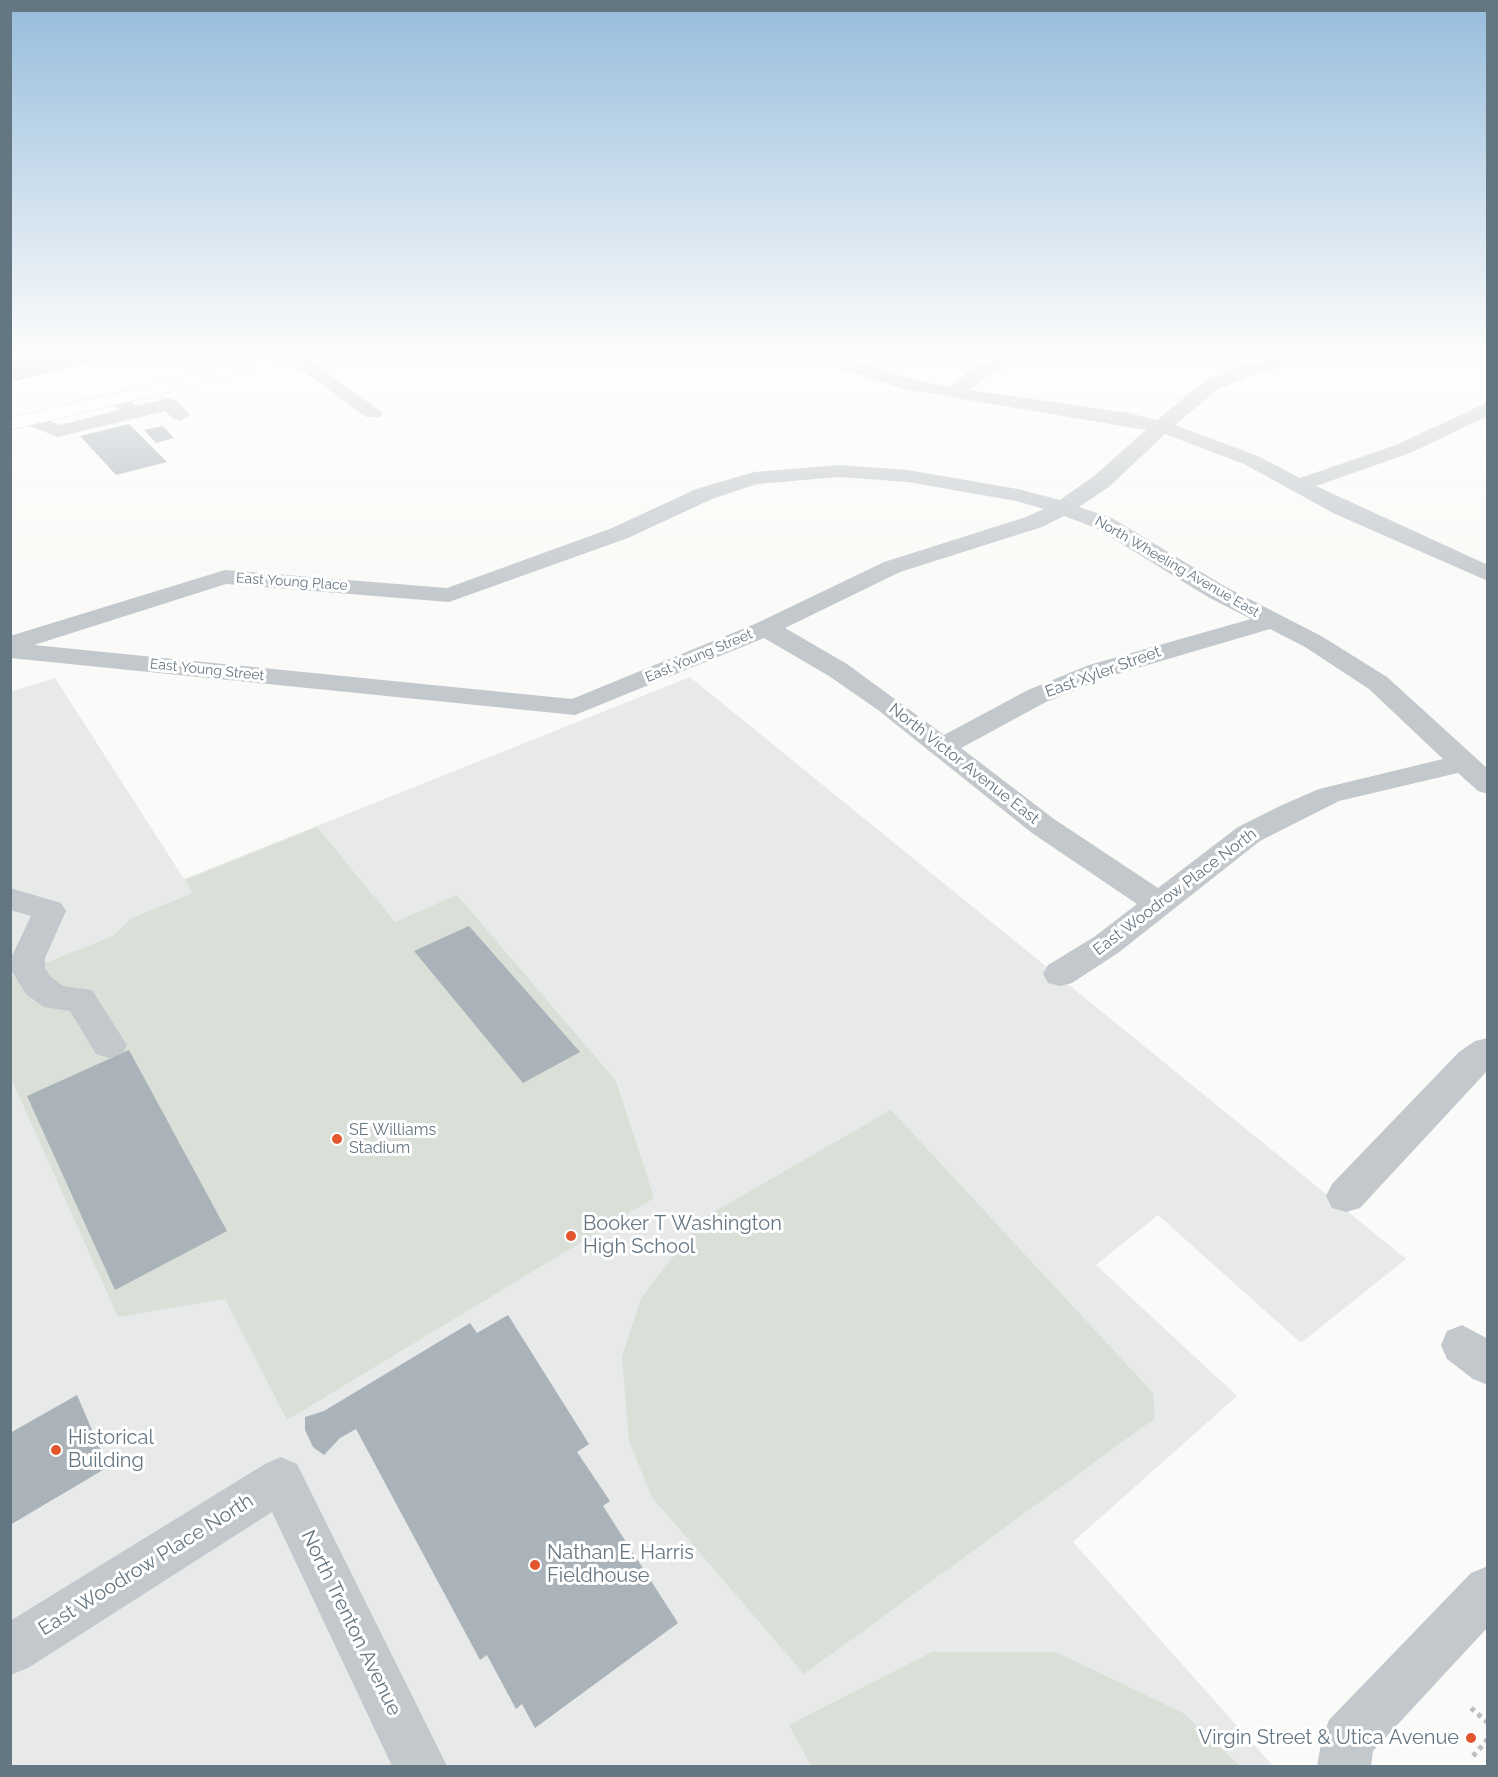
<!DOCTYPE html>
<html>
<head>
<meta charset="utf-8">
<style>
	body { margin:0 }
	#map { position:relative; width:1498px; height:1777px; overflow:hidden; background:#fafaf8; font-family:Raleway,sans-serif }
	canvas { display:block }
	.frame { position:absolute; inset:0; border:12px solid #657683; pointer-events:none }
</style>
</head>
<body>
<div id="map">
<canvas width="1498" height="1777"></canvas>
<div class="frame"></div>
</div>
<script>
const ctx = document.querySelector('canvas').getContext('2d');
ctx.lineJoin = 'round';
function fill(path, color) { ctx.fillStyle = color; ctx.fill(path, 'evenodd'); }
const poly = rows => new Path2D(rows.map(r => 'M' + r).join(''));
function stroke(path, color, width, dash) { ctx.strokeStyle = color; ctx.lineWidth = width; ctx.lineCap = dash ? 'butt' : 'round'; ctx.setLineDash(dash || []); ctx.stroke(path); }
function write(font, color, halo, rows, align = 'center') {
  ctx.font = font + ' Raleway,sans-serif'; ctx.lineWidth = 6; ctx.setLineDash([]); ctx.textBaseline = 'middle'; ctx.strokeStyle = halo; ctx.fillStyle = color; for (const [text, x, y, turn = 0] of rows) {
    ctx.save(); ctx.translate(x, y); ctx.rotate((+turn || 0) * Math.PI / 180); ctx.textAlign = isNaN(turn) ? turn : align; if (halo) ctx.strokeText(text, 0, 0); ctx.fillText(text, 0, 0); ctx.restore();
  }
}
const built = poly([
	[690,677,1406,1259,1301,1343,1158,1215,1096,1265,1237,1396,1073,1542,1273,1766,11,1766,10,692,55,678,184,879]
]);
const green = poly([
	[317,827,395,922,457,895,616,1081,654,1198,287,1420,225,1299,118,1317,11,1078,10,977,113,936,132,918,193,893,185,880],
	[891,1110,1153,1393,1155,1418,804,1674,652,1497,629,1441,622,1357,641,1298,705,1217],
	[932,1652,1056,1652,1183,1713,1240,1766,811,1766,789,1725]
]);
const building = poly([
	[10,352,109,352,114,356,16,381,10,374],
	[762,352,782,352,789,356,775,359],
	[129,424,167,462,116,475,80,436],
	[163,426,174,438,156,443,144,430],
	[469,926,580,1052,523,1083,414,951],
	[129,1050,227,1231,115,1290,27,1096],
	[508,1315,589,1444,577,1452,610,1501,603,1506,678,1623,535,1728,522,1704,516,1709,487,1655,480,1660,356,1429,340,1438,324,1455,313,1447,305,1430,305,1417,324,1411,470,1323,477,1333],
	[77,1395,108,1467,10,1525,10,1433]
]);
const path = poly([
	[1471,1708,1488,1723],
	[1473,1756,1488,1739]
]);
const minor = poly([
	[277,352,298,352,383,413,380,417,366,417,277,352],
	[816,352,839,352,856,361,908,378,948,387,978,365,1011,352,1036,352,1033,356,992,373,968,390,1129,413,1157,420,1203,382,1240,366,1299,352,1329,352,1326,356,1254,374,1217,390,1175,425,1258,456,1300,478,1396,445,1488,402,1488,416,1410,453,1316,486,1488,565,1488,581,1335,514,1244,464,1165,434,1110,486,1079,507,1112,518,1226,587,1323,637,1387,677,1488,769,1488,794,1478,791,1458,773,1339,801,1260,841,1118,953,1072,983,1060,986,1048,983,1043,974,1048,965,1094,937,1137,904,1032,833,878,710,829,676,764,638,575,715,10,658,10,636,225,570,447,588,612,528,696,489,754,472,839,465,908,470,1018,489,1060,500,1094,476,1146,430,903,389,844,369,816,352],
	[839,477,908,482,1016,501,1044,509,1026,517,884,562,757,623,572,699,34,645,226,584,449,602,628,538,712,499,757,484,839,477],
	[1064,516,1096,528,1208,597,1251,619,1089,665,1028,690,944,735,847,664,785,628,900,572,1042,527,1064,516],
	[1270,629,1305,647,1369,689,1443,759,1319,789,1282,805,1238,827,1158,888,1054,819,961,748,1046,702,1107,677,1270,629],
	[1473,352,1488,352,1488,359,1476,356,1473,352],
	[118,392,125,394,136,406,169,398,176,400,190,415,180,421,173,419,165,411,58,437,24,424,21,420,24,416,31,414,60,425,119,410,108,398,118,392],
	[10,888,61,903,66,911,45,958,45,968,51,977,63,986,92,990,127,1045,122,1054,109,1058,96,1054,70,1011,44,1007,27,995,16,978,11,970,11,958,31,916,10,910,10,888],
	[1488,1038,1488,1070,1360,1208,1346,1212,1332,1208,1326,1196,1332,1184,1459,1052,1475,1041,1488,1038],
	[1462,1325,1488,1339,1488,1385,1473,1379,1447,1359,1441,1345,1447,1331,1462,1325],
	[281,1457,297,1464,447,1766,392,1766,272,1512,28,1668,10,1675,10,1621,265,1464,281,1457],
	[1488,1566,1488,1627,1373,1751,1371,1766,1317,1766,1322,1739,1329,1720,1471,1573,1488,1566]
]);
const major = poly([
	[288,352,320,352,318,356,10,430,10,418,288,352]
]);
const markers = [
	[337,1139,6,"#e4572e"],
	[571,1236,6,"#e4572e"],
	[56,1450,6,"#e4572e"],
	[535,1565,6,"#e4572e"],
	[1471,1738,6,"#e4572e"]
];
const farStreetnames = [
	["North Wheeling Avenue East",1177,567,30],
	["East Young Place",292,582,4],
	["East Young Street",699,656,-23],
	["East Young Street",207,670,6]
];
const streetNames = [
	["East Xyler Street",1103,672,-20],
	["North Victor Avenue East",964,764,38],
	["East Woodrow Place North",1175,892,-37]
];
const poiNames = [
	["SE Williams",349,1130],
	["Stadium",349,1148]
];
const nearPoinames = [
	["Booker T Washington",583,1224],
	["High School",583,1247],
	["Historical",68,1438],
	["Building",68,1461],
	["Nathan E. Harris",547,1553],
	["Fieldhouse",547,1576],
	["Virgin Street & Utica Avenue",1459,1738,"right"]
];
const nearStreetnames = [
	["East Woodrow Place North",146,1565,-32],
	["North Trenton Avenue",351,1623,64]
];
fill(built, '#e8e9e9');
fill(green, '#dadfd7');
fill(building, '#aab3b9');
stroke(major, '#b5babe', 1);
stroke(path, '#bbbfc2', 5, [4.5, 4.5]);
fill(minor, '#c3c8cc');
fill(major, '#fff');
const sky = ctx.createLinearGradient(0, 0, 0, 601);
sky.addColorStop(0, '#96bcdc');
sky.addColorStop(0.59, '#fdfdfc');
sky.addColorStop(1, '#fdfdfc00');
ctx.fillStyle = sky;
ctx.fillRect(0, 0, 1498, 601);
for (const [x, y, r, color] of markers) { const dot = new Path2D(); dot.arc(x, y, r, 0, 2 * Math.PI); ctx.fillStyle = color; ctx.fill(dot); stroke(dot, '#fff', 2); }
write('14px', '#657683', '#fff', farStreetnames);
write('16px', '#657683', '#fff', streetNames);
write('16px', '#657683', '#fff', poiNames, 'left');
write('20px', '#657683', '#fff', nearPoinames, 'left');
write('20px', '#657683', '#fff', nearStreetnames);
</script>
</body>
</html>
